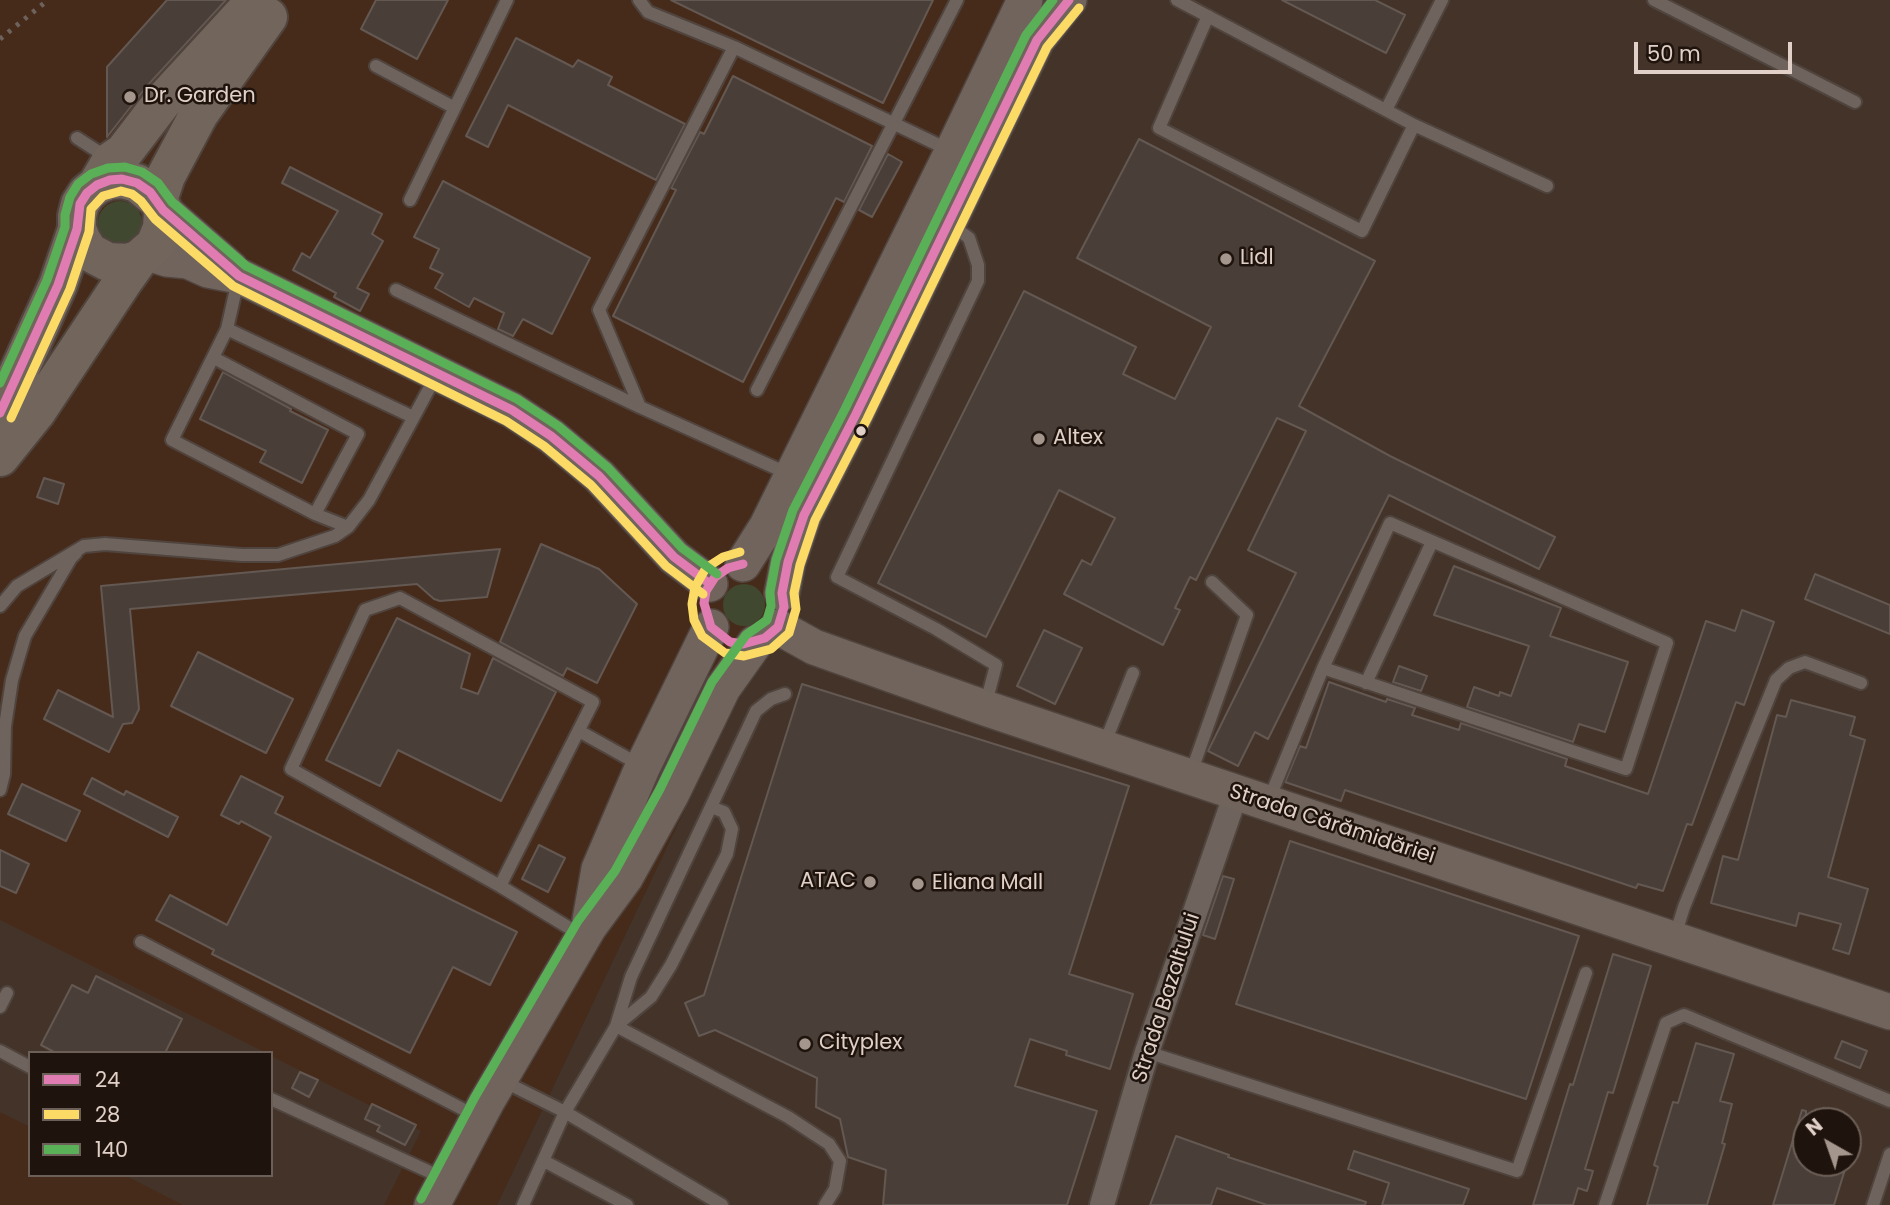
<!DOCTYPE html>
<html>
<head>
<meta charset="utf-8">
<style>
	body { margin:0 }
	#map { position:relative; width:1890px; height:1205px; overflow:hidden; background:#372921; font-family:Poppins,sans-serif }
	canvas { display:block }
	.legend { position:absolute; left:28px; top:1051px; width:245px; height:126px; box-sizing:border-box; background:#1e130d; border:2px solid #6c5f57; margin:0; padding:9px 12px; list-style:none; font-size:21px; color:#e0d0c7 }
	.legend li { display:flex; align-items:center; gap:14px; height:35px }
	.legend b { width:35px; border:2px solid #6c5f57 }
	.north { position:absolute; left:1792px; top:1107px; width:70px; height:70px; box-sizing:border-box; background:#1e130d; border:2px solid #6c5f57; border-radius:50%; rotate:320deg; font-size:19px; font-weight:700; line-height:28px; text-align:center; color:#e0d0c7 }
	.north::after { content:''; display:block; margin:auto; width:24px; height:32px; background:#a5968d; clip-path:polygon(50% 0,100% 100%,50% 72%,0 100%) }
	.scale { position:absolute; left:1634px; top:42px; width:158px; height:32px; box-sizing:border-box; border:4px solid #e0d0c7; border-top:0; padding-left:9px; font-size:21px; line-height:24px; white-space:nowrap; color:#e0d0c7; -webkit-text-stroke:5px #1e130d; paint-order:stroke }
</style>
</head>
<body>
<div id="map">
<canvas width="1890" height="1205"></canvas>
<ul class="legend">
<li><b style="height:9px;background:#e17cb2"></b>24</li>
<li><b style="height:9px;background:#fbda66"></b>28</li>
<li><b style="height:9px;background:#5ab057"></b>140</li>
</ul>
<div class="north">N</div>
<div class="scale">50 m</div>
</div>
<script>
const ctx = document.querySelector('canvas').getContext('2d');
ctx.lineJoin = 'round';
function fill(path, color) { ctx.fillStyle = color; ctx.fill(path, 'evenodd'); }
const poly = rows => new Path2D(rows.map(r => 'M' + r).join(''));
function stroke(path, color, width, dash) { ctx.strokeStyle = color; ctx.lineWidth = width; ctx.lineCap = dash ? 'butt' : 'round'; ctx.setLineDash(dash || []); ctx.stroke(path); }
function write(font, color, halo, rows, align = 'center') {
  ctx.font = font + ' Poppins,sans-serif'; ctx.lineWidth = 5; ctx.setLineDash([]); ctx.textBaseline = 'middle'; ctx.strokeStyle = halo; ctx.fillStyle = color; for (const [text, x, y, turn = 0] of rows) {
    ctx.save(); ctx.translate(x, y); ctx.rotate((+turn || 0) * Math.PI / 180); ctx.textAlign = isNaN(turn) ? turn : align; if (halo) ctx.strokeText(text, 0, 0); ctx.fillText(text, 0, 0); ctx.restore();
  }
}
const built = poly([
	[0,0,1069,0,497,1205,0,1205],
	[30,1053,271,1053,271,1175,30,1175]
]);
const industrial = poly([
	[1069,0,1890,0,1890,1205,497,1205],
	[1806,1121,1848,1121,1848,1163,1806,1163],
	[0,920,266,1053,30,1053,30,1127,0,1112],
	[271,1056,421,1131,384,1205,183,1205,124,1175,271,1175]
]);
const green = poly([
	'98 223a22 22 0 1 1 44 0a22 22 0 1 1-44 0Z',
	'723 605a21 21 0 1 1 42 0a21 21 0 1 1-42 0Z'
]);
const building = poly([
	[167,0,226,0,147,86,107,137,107,67,167,0],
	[376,0,448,0,417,59,361,29,376,0],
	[671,0,933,0,883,103,671,0],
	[1282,0,1375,0,1405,15,1386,53,1282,0],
	[516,38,573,67,578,60,612,77,608,85,685,124,656,180,508,105,488,147,466,136,516,38],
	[733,76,872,146,844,202,836,198,743,382,613,316,676,190,671,188,700,132,704,134,733,76],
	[1139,139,1375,261,1299,406,1390,456,1555,537,1539,569,1389,495,1268,739,1255,732,1238,766,1208,751,1296,573,1248,550,1306,431,1277,418,1196,580,1190,577,1175,608,1180,610,1163,645,1064,594,1082,560,1091,565,1115,518,1059,490,986,637,878,583,1024,291,1136,347,1123,374,1175,399,1211,327,1077,258,1139,139],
	[888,154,902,162,872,217,859,210,888,154],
	[290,167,382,214,372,234,383,241,357,288,369,294,360,311,334,297,336,293,293,270,302,253,310,258,338,211,282,183,290,167],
	[443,181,590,258,552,334,523,319,513,336,498,329,504,313,474,298,469,307,435,288,443,274,430,268,439,249,414,237,443,181],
	[223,372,291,409,290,411,328,430,302,483,260,462,266,451,200,419,223,372],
	[44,478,64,484,58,504,37,497,44,478],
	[541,544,599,569,637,604,597,683,567,668,563,676,500,642,541,544],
	[500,549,487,597,440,601,434,599,417,584,130,609,139,709,132,723,123,724,109,752,44,719,58,690,113,717,101,586,500,549],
	[1454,566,1561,608,1550,636,1628,662,1605,732,1579,724,1573,742,1467,707,1474,687,1499,696,1500,692,1511,696,1529,646,1434,615,1454,566],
	[1815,574,1890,605,1890,634,1805,599,1815,574],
	[1742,610,1774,622,1744,705,1736,702,1692,825,1687,824,1663,891,1638,884,1636,888,1345,790,1341,801,1285,782,1300,746,1306,748,1329,682,1386,702,1387,699,1415,708,1412,715,1459,730,1461,723,1567,759,1565,766,1648,794,1706,621,1735,631,1742,610],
	[397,618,470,654,461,688,478,694,493,658,556,692,501,801,398,750,380,786,326,760,397,618],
	[1044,630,1082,648,1055,704,1017,686,1044,630],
	[198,652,293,699,266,753,171,706,198,652],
	[1399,666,1427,676,1421,691,1393,682,1399,666],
	[802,684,1129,786,1069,974,1133,994,1110,1069,1066,1055,1067,1051,1030,1039,1015,1086,1097,1111,1067,1205,883,1205,886,1170,848,1157,840,1119,816,1107,817,1078,715,1030,699,1036,685,1003,704,995,802,684],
	[1791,700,1855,717,1850,735,1865,740,1828,877,1868,889,1849,954,1833,949,1841,924,1799,913,1796,926,1711,903,1723,856,1738,860,1777,715,1786,717,1791,700],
	[241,776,283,797,275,813,517,932,490,985,453,967,410,1053,212,954,214,950,156,920,170,895,227,925,271,837,241,821,239,824,221,815,241,776],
	[92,778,124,795,126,791,178,817,168,837,84,794,92,778],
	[22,784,80,811,66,841,8,814,22,784],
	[1290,841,1579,936,1526,1099,1236,1004,1290,841],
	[539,845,565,858,548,892,522,879,539,845],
	[0,850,29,864,16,893,0,886,0,850],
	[1223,876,1234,879,1215,939,1203,935,1223,876],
	[1613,954,1651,966,1613,1093,1608,1092,1585,1169,1593,1171,1587,1191,1578,1188,1573,1205,1533,1205,1570,1084,1573,1085,1613,954],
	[96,976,182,1019,165,1053,56,1053,41,1045,72,985,88,993,96,976],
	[1842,1041,1867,1051,1860,1068,1835,1058,1842,1041],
	[1696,1043,1734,1054,1720,1101,1732,1104,1722,1143,1725,1144,1707,1205,1647,1205,1658,1167,1654,1165,1673,1102,1678,1103,1696,1043],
	[300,1072,318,1080,309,1097,292,1088,300,1072],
	[372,1104,416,1125,405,1145,377,1131,380,1126,365,1119,372,1104],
	[1802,1110,1806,1111,1806,1163,1847,1163,1834,1205,1773,1205,1802,1110],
	[1176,1136,1229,1155,1228,1157,1366,1202,1365,1205,1267,1205,1217,1188,1211,1205,1150,1205,1176,1136],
	[1354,1151,1469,1189,1463,1205,1382,1205,1389,1183,1348,1169,1354,1151]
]);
const lane = poly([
	[639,0,648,12,734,47,949,150],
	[1177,0,1414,125,1547,186],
	[1654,0,1855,102],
	[1208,16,1159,128,1362,231,1414,125],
	[376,66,453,107],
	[1386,110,1442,0],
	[77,138,108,158],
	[410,200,507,0],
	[949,223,969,238,978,265,978,281,837,577,936,629,996,665,985,707],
	[238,280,227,329,172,440,315,514,348,527],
	[396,290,640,407,789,474],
	[227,329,413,417],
	[214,358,358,434,315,514],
	[757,390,957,0],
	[640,407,599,310,734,47],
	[0,606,17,586,84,546,105,544,242,555,278,555,335,536,348,527,369,500,437,374],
	[1366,683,1432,542],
	[579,731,640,765],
	[1104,745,1133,673],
	[1191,773,1247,615,1212,582],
	[0,790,4,774,5,726,12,680,25,636,71,558,76,553],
	[1268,802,1323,668,1390,523,1667,643,1626,769,1323,668],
	[711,807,724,812,732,829,727,854,671,965,651,997,616,1026,788,1117,829,1144,840,1161,835,1189,825,1205],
	[500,886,593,702,400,598,365,610,291,769,500,886,581,935],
	[1675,936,1684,907,1776,680,1789,668,1805,662,1861,683],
	[141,942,476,1116],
	[0,1007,7,993],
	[0,1051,30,1067],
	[1147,1052,1517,1171,1586,973],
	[501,1080,565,1112,722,1205],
	[271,1099,445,1179],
	[544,1161,627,1205],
	[523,1205,565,1112,616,1026,631,977,756,711,771,699,785,694],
	[1605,1205,1666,1023,1684,1015,1890,1101],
	[1873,1205,1890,1154]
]);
const street = poly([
	[1102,1205,1147,1052,1236,793]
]);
const secondary = poly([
	[163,210,231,269],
	[148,253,167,259,188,261,208,270,239,276,512,410,551,436,599,476,674,557,710,584],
	[743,564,767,526,952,152,1025,0],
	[782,593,788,562,804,515,856,414,1037,40,1069,0],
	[778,627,814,647,985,708,1890,1012],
	[590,920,599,869,643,766,711,627],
	[432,1205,486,1103,589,927,625,878,671,795,723,688,755,643]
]);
const primary = poly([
	[97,185,111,161,124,152,163,101,256,0],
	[158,200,166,176,199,114,268,17],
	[0,413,58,285,77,229],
	[0,457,37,411,124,280,139,259,155,245,162,228,163,210,158,200,137,183,122,179,110,180,97,185,87,193,80,204,77,216,77,229,82,241,89,252,108,262,129,263,139,259]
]);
const rail = poly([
	[0,39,48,0]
]);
const bus1 = poly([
	[0,413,58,285,77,229,80,204,87,193,97,185,110,180,122,179,137,183,150,192,163,210,239,276,512,410,551,436,599,476,674,557,710,584],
	[743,564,728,568,715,577,706,591,704,603,711,627,730,642,743,644,765,638,778,627,784,607,782,593,788,562,804,515,856,414,1037,40,1069,0]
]);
const bus2 = poly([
	[11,418,70,289,89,232,91,209,103,196,121,191,132,194,141,201,155,219,233,286,506,421,544,446,591,485,666,566,703,594],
	[740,552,723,557,706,568,695,587,692,604,694,620,702,636,725,653,744,656,771,649,789,633,796,609,794,593,800,565,815,520,867,419,1047,47,1079,8]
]);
const bus3 = poly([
	[0,383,47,280,65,227,65,215,70,197,78,184,91,174,108,168,125,167,142,172,158,183,172,202,246,266,517,399,558,426,608,468,682,548,717,574],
	[421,1199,475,1097,578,921,615,871,660,789,712,682,746,635,767,620,771,606,770,592,776,560,793,510,845,409,1026,35,1053,0]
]);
const markers = [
	[130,97,7,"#a5968d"],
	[1226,259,7,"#a5968d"],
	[861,431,6,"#e0d0c7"],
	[1039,439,7,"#a5968d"],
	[870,882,7,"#a5968d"],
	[918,884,7,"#a5968d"],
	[805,1044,7,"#a5968d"]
];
const poiNames = [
	["Dr. Garden",144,97],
	["Lidl",1240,259],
	["Altex",1053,439],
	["ATAC",856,882,"right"],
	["Eliana Mall",932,884],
	["Cityplex",819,1044]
];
const streetNames = [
	["Strada Cărămidăriei",1332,825,18],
	["Strada Bazaltului",1167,998,-72]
];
fill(built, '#472b1a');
fill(industrial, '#433328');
fill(green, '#414830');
fill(building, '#493e38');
stroke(building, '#645852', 2);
stroke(lane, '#50443e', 16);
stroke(street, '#50443e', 28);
stroke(secondary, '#50443e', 38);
stroke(primary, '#50443e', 42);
stroke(lane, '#6e635d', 12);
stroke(street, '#6e635d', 24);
stroke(secondary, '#70645c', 35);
stroke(primary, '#72655b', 38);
stroke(rail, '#6d625c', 5, [3.5, 7]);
stroke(bus1, '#e17cb2', 9);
stroke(bus2, '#fbda66', 9);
stroke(bus3, '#5ab057', 9);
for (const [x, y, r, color] of markers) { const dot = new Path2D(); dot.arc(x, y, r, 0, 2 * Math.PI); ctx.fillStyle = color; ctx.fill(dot); stroke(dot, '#1e130d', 2.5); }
write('21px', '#e0d0c7', '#1e130d', poiNames, 'left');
write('21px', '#e0d0c7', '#1e130d', streetNames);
</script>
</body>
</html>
